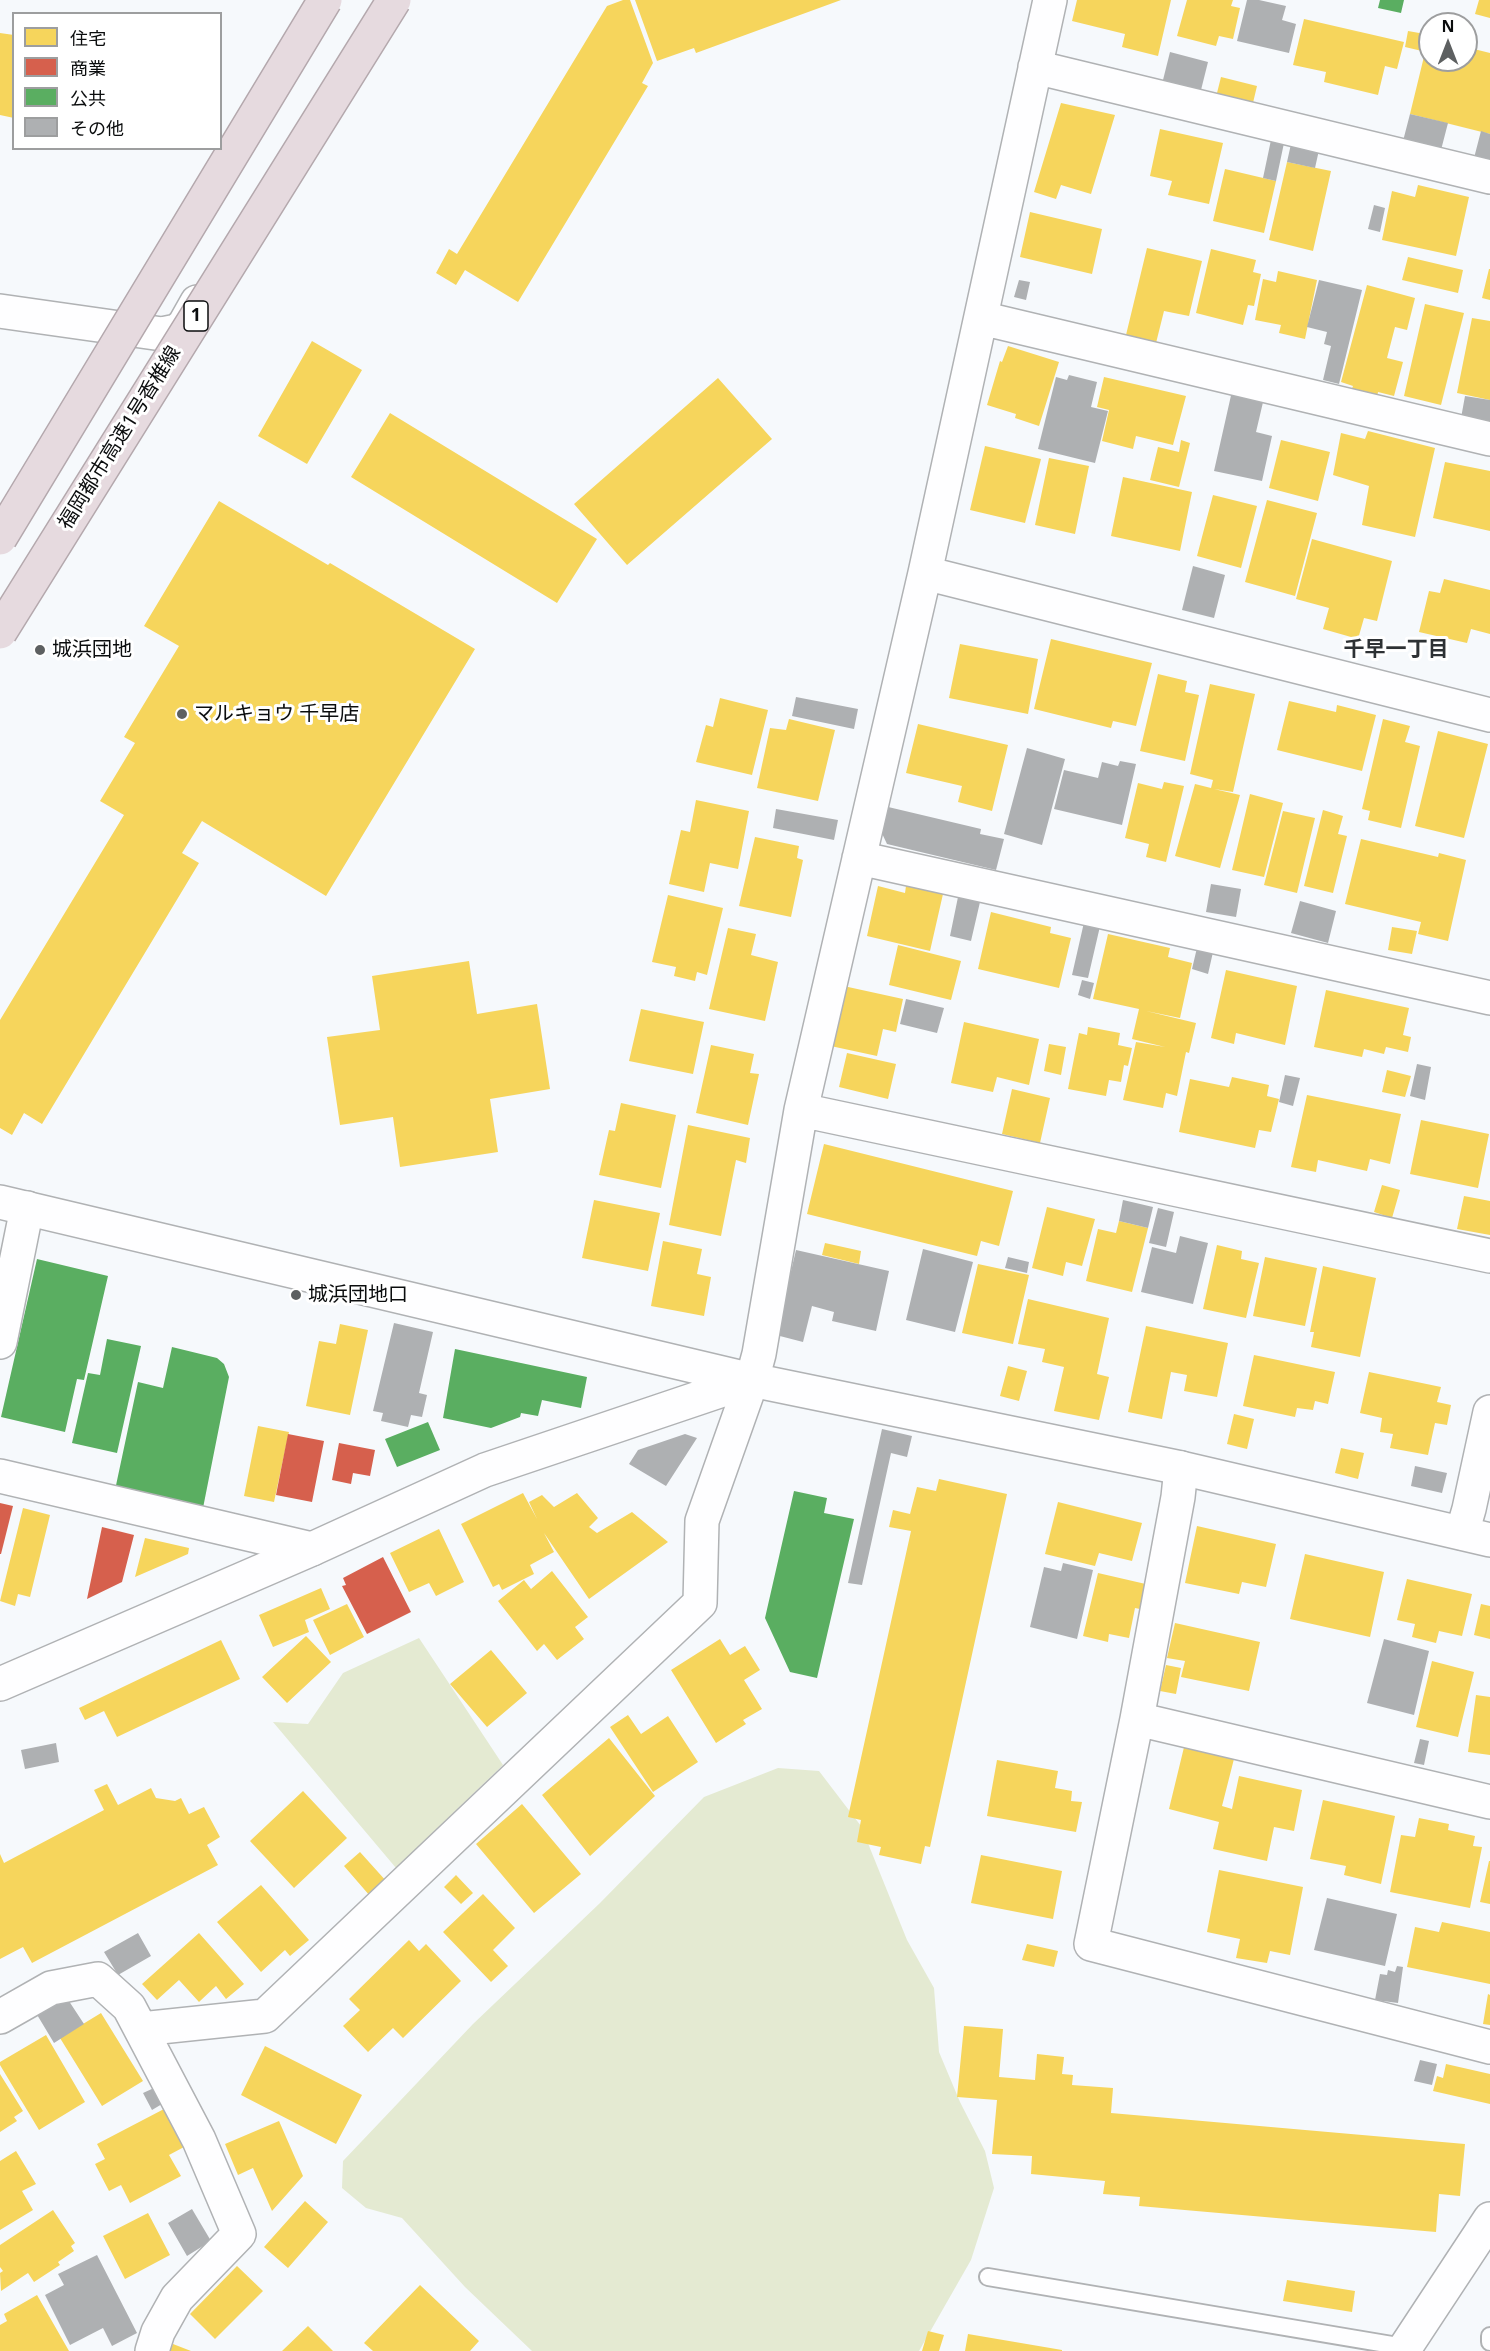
<!DOCTYPE html>
<html>
<head>
<meta charset="utf-8">
<style>
	body { margin:0 }
	#map { position:relative; width:1490px; height:2351px; overflow:hidden; background:#f6f9fc; font-family:"Noto Sans","Noto Sans JP",sans-serif }
	canvas { display:block }
	.legend { position:absolute; left:12px; top:12px; width:210px; height:138px; box-sizing:border-box; background:#fff; border:2px solid #9d9e9f; margin:0; padding:8px 10px; list-style:none; font-size:18px; color:#0b0d0e }
	.legend li { display:flex; align-items:center; gap:12px; height:30px }
	.legend b { width:30px; border:2px solid #9d9e9f }
	.north { position:absolute; left:1418px; top:12px; width:60px; height:60px; box-sizing:border-box; background:#fff; border:2px solid #9d9e9f; border-radius:50%; rotate:0deg; font-size:16px; font-weight:700; line-height:24px; text-align:center; color:#0b0d0e }
	.north::after { content:''; display:block; margin:auto; width:21px; height:27px; background:#5d6061; clip-path:polygon(50% 0,100% 100%,50% 72%,0 100%) }
</style>
</head>
<body>
<div id="map">
<canvas width="1490" height="2351"></canvas>
<ul class="legend">
<li><b style="height:16px;background:#f6d55c"></b>住宅</li>
<li><b style="height:16px;background:#d6604d"></b>商業</li>
<li><b style="height:16px;background:#5aae61"></b>公共</li>
<li><b style="height:16px;background:#aeb0b2"></b>その他</li>
</ul>
<div class="north">N</div>
</div>
<script>
const ctx = document.querySelector('canvas').getContext('2d');
ctx.lineJoin = 'round';
function fill(path, color) { ctx.fillStyle = color; ctx.fill(path, 'evenodd'); }
const poly = rows => new Path2D(rows.map(r => 'M' + r).join(''));
function stroke(path, color, width, dash) { ctx.strokeStyle = color; ctx.lineWidth = width; ctx.lineCap = dash ? 'butt' : 'round'; ctx.setLineDash(dash || []); ctx.stroke(path); }
function write(font, color, halo, rows, align = 'center') {
  ctx.font = font + ' "Noto Sans","Noto Sans JP",sans-serif'; ctx.lineWidth = 6; ctx.setLineDash([]); ctx.textBaseline = 'middle'; ctx.strokeStyle = halo; ctx.fillStyle = color; for (const [text, x, y, turn = 0] of rows) {
    ctx.save(); ctx.translate(x, y); ctx.rotate((+turn || 0) * Math.PI / 180); ctx.textAlign = isNaN(turn) ? turn : align; if (halo) ctx.strokeText(text, 0, 0); ctx.fillText(text, 0, 0); ctx.restore();
  }
}
const green = poly([
	[419,1638,503,1765,396,1868,273,1722,308,1724,343,1673],
	[778,1768,819,1771,861,1826,907,1940,934,1988,939,2052,960,2102,985,2151,994,2188,971,2260,919,2351,532,2351,465,2287,402,2218,366,2208,342,2188,343,2161,473,2024,600,1903,704,1797]
]);
const homes = poly([
	[623,0,630,0,653,63,642,83,648,86,518,302,465,270,456,285,436,273,449,249,457,254,607,6],
	[635,0,841,0,696,53,694,48,657,61],
	[1077,0,1171,0,1158,56,1122,47,1125,34,1072,21],
	[1187,0,1233,0,1231,6,1240,8,1233,39,1219,36,1216,46,1177,36],
	[1479,0,1490,0,1490,18,1475,14],
	[1304,19,1404,42,1397,69,1385,66,1378,95,1324,82,1326,72,1293,65],
	[1408,31,1425,34,1422,51,1405,47],
	[0,33,14,35,14,118,0,115],
	[1429,36,1430,60,1466,60,1466,47,1490,53,1490,134,1410,114],
	[1221,77,1257,86,1252,107,1216,97],
	[1061,103,1115,115,1091,194,1061,185,1056,199,1034,192],
	[1160,129,1223,143,1209,204,1168,195,1172,181,1150,176],
	[1287,162,1331,171,1313,251,1269,240],
	[1225,169,1276,181,1264,233,1213,221],
	[1418,185,1469,197,1456,256,1382,240,1392,191,1415,197],
	[1030,212,1102,229,1092,274,1020,257],
	[1147,248,1202,261,1189,316,1164,311,1156,343,1126,335],
	[1211,249,1256,260,1253,272,1261,274,1254,306,1248,305,1243,325,1196,313],
	[1408,257,1463,270,1458,293,1402,280],
	[1489,269,1490,269,1490,300,1482,298],
	[1278,271,1317,280,1305,339,1279,333,1281,325,1255,320,1263,279,1276,282],
	[1367,285,1415,298,1407,330,1395,327,1387,358,1403,362,1394,396,1378,392,1377,398,1351,391,1353,386,1341,382],
	[1425,304,1464,313,1441,405,1404,396],
	[1472,318,1490,321,1490,400,1457,393],
	[312,341,362,370,307,464,258,436],
	[1008,346,1059,362,1039,426,1015,418,1016,414,987,405,1000,361,1002,362],
	[1104,377,1186,396,1173,445,1136,436,1133,449,1102,441,1109,410,1097,407],
	[718,378,772,439,627,565,574,504],
	[390,413,597,539,557,603,351,477],
	[1368,431,1435,448,1415,537,1362,525,1369,486,1333,475,1341,433,1365,439],
	[1181,440,1190,443,1179,487,1150,480,1158,447,1179,452],
	[1281,440,1330,452,1318,501,1269,488],
	[985,446,1041,459,1025,523,970,510],
	[1049,458,1089,466,1075,534,1035,525],
	[1445,462,1490,471,1490,531,1433,518],
	[1123,477,1192,492,1180,551,1111,536],
	[1213,495,1257,506,1241,568,1197,556],
	[1267,500,1317,513,1295,596,1245,582],
	[219,501,328,565,330,563,475,649,326,896,202,821,182,853,199,863,42,1124,24,1113,12,1135,0,1128,0,1020,124,815,100,801,135,743,124,737,179,646,144,626],
	[1312,539,1392,561,1377,621,1364,618,1358,639,1323,629,1329,608,1296,599],
	[1444,579,1490,590,1490,634,1471,629,1467,643,1419,632,1429,591,1440,593],
	[1051,639,1152,663,1136,726,1113,721,1111,728,1034,709],
	[960,644,1038,659,1028,714,949,698],
	[1158,674,1187,681,1185,692,1199,695,1185,761,1140,751],
	[1210,684,1255,694,1233,792,1214,789,1240,795,1220,868,1175,856,1195,784,1211,788,1213,780,1190,774],
	[720,698,768,710,752,775,696,762,706,725,713,727],
	[1289,701,1336,712,1337,705,1376,715,1362,771,1277,750],
	[789,719,835,730,818,801,757,788,770,728,786,730],
	[1383,719,1410,726,1405,742,1420,746,1401,828,1368,820,1370,811,1362,809],
	[918,724,1008,745,992,811,958,802,962,786,906,773],
	[1438,731,1488,744,1464,838,1415,826],
	[1164,782,1184,786,1166,862,1146,857,1149,844,1125,838,1138,783,1162,789],
	[1250,794,1283,803,1264,877,1232,870],
	[696,800,749,811,738,869,710,863,704,892,669,884,681,830,690,832],
	[1323,810,1343,816,1338,834,1347,836,1333,893,1304,886],
	[1283,811,1315,818,1297,893,1264,885],
	[755,837,799,846,797,858,803,860,791,917,739,906],
	[1361,839,1438,857,1439,853,1466,860,1448,941,1418,934,1421,922,1345,904],
	[878,886,905,893,906,886,943,894,930,951,867,936],
	[668,895,723,908,707,975,697,972,695,981,674,976,676,967,652,962],
	[991,912,1051,927,1050,933,1071,938,1059,988,978,969],
	[1392,927,1417,931,1412,954,1388,950],
	[728,928,756,934,751,955,778,962,765,1021,709,1009],
	[1108,934,1170,948,1168,957,1192,963,1180,1018,1146,1011,1196,1023,1189,1053,1186,1052,1177,1096,1166,1093,1163,1108,1123,1100,1136,1042,1165,1047,1132,1039,1139,1009,1093,999],
	[898,945,961,961,951,1000,889,985],
	[469,961,477,1014,537,1004,550,1089,490,1099,498,1152,400,1167,393,1117,340,1125,327,1037,380,1030,372,976],
	[1226,970,1297,986,1285,1045,1236,1033,1234,1044,1211,1038],
	[839,985,903,999,896,1032,883,1029,877,1056,826,1045],
	[1326,990,1409,1008,1403,1035,1411,1037,1408,1052,1386,1047,1384,1054,1364,1049,1362,1057,1314,1047],
	[641,1009,704,1022,693,1074,629,1061],
	[964,1022,1039,1039,1029,1085,997,1077,993,1092,951,1083],
	[1088,1027,1120,1033,1118,1045,1132,1048,1128,1066,1124,1065,1121,1082,1109,1080,1106,1096,1068,1089,1079,1033,1087,1035],
	[1049,1044,1066,1047,1061,1075,1044,1071],
	[711,1045,754,1054,750,1073,759,1074,748,1125,696,1113],
	[847,1053,896,1064,888,1099,839,1087],
	[1387,1070,1411,1076,1405,1097,1382,1092],
	[1232,1077,1269,1085,1267,1096,1279,1099,1271,1132,1259,1130,1255,1148,1179,1132,1190,1079,1229,1087],
	[1012,1089,1050,1098,1040,1143,1002,1134],
	[1307,1095,1401,1114,1390,1164,1370,1159,1367,1171,1318,1160,1316,1172,1291,1167],
	[621,1103,676,1115,661,1188,599,1175,609,1130,615,1131],
	[1421,1120,1489,1134,1478,1188,1410,1174],
	[688,1125,750,1138,746,1163,736,1160,721,1236,669,1225],
	[824,1144,1013,1191,999,1246,981,1241,977,1256,807,1214],
	[1382,1185,1400,1190,1392,1218,1374,1212],
	[1464,1196,1490,1201,1490,1235,1457,1229],
	[594,1200,660,1213,648,1271,582,1258],
	[1047,1207,1095,1219,1082,1266,1066,1262,1063,1276,1032,1268],
	[1119,1221,1148,1228,1132,1292,1086,1281,1098,1229,1116,1233],
	[663,1241,702,1249,697,1274,711,1277,704,1316,651,1306],
	[825,1243,861,1251,859,1264,822,1255],
	[1217,1245,1242,1251,1241,1259,1259,1263,1246,1318,1203,1309],
	[1265,1257,1317,1268,1305,1326,1253,1316],
	[978,1264,1029,1275,1013,1344,962,1333],
	[1323,1266,1376,1278,1360,1357,1311,1347,1314,1332,1310,1332],
	[1028,1299,1109,1318,1097,1374,1109,1377,1099,1420,1054,1411,1064,1367,1042,1362,1045,1349,1018,1344],
	[340,1324,368,1330,350,1415,306,1406,319,1341,336,1344],
	[1146,1326,1228,1343,1217,1397,1184,1391,1187,1375,1171,1372,1162,1419,1128,1412],
	[1254,1355,1335,1372,1328,1404,1315,1401,1313,1410,1297,1408,1295,1417,1243,1406],
	[1008,1366,1027,1371,1019,1401,1000,1396],
	[1369,1372,1441,1387,1437,1402,1451,1405,1447,1425,1435,1423,1428,1455,1390,1448,1393,1434,1380,1432,1382,1418,1360,1413],
	[1234,1414,1254,1419,1247,1449,1227,1444],
	[258,1426,289,1432,274,1502,244,1496],
	[1341,1448,1364,1453,1358,1479,1335,1473],
	[939,1479,1007,1494,930,1847,925,1846,921,1864,879,1855,881,1847,857,1842,861,1820,848,1817,911,1531,889,1527,893,1510,910,1514,917,1487,936,1491],
	[523,1493,537,1519,529,1502,542,1495,554,1507,577,1493,598,1518,589,1527,597,1533,632,1512,668,1542,589,1599,544,1533,554,1552,530,1565,534,1574,502,1590,499,1584,493,1587,461,1524],
	[1058,1502,1142,1523,1132,1561,1099,1553,1095,1566,1045,1554],
	[23,1508,50,1515,30,1597,18,1594,15,1606,0,1601],
	[1197,1526,1276,1544,1266,1587,1242,1582,1239,1594,1185,1583],
	[439,1529,464,1582,436,1596,429,1583,409,1592,390,1553],
	[145,1538,189,1548,188,1554,135,1577],
	[1305,1554,1384,1572,1370,1637,1290,1619],
	[552,1571,588,1617,575,1627,584,1639,557,1660,544,1644,537,1651,498,1601,524,1580,531,1589],
	[1098,1573,1150,1585,1145,1610,1135,1608,1129,1638,1109,1634,1108,1642,1083,1636],
	[1407,1579,1472,1594,1462,1636,1439,1631,1436,1643,1412,1637,1415,1624,1397,1620],
	[321,1588,330,1609,305,1620,309,1632,273,1647,259,1615],
	[347,1604,364,1637,330,1655,313,1620],
	[1481,1604,1490,1606,1490,1639,1474,1635],
	[1175,1623,1260,1642,1249,1691,1181,1677,1185,1661,1167,1658],
	[306,1636,331,1662,287,1703,262,1677],
	[720,1639,730,1655,745,1646,760,1670,744,1680,762,1709,743,1720,746,1724,716,1743,671,1670],
	[221,1640,240,1679,117,1737,104,1711,85,1720,79,1708],
	[491,1650,527,1693,487,1727,450,1684],
	[1432,1661,1474,1672,1458,1737,1416,1727],
	[1166,1665,1181,1668,1176,1694,1160,1691],
	[1476,1695,1490,1697,1490,1755,1468,1752],
	[628,1715,641,1734,668,1716,698,1762,653,1792,610,1727],
	[609,1738,655,1796,590,1856,542,1795],
	[1186,1739,1236,1751,1222,1806,1232,1809,1239,1776,1302,1790,1294,1831,1274,1827,1267,1861,1213,1849,1219,1822,1169,1809],
	[997,1760,1058,1771,1055,1788,1072,1791,1071,1801,1082,1802,1076,1832,987,1816],
	[107,1784,118,1805,151,1788,156,1798,175,1801,181,1798,189,1814,204,1807,220,1837,207,1845,218,1865,32,1963,23,1947,0,1959,0,1854,4,1863,104,1810,94,1790],
	[303,1791,347,1838,294,1888,250,1841],
	[1323,1800,1395,1816,1381,1884,1344,1875,1346,1866,1310,1859],
	[522,1804,581,1874,534,1913,476,1844],
	[1419,1818,1449,1824,1448,1830,1475,1836,1473,1846,1482,1847,1470,1908,1390,1892,1401,1835,1415,1837],
	[360,1852,387,1882,370,1896,344,1866],
	[981,1855,1062,1871,1053,1919,971,1903],
	[1489,1861,1490,1861,1490,1904,1480,1902],
	[1219,1870,1303,1887,1290,1955,1270,1951,1267,1963,1236,1958,1240,1939,1207,1932],
	[456,1875,473,1893,461,1904,444,1887],
	[261,1885,309,1940,290,1956,285,1950,261,1972,217,1922],
	[483,1894,515,1928,493,1950,508,1966,491,1982,443,1932],
	[1442,1922,1490,1932,1490,1984,1407,1967,1415,1927,1439,1932],
	[199,1933,244,1984,226,1999,216,1986,199,2002,179,1980,157,2000,142,1984],
	[409,1940,419,1951,426,1944,461,1981,403,2038,393,2028,368,2052,343,2026,360,2010,349,1999],
	[1027,1944,1058,1951,1054,1967,1022,1960],
	[1488,1994,1490,1995,1490,2025,1483,2024],
	[101,2013,143,2081,102,2106,60,2038],
	[964,2026,1003,2029,999,2077,1035,2080,1037,2054,1064,2057,1062,2074,1073,2075,1072,2085,1113,2088,1111,2113,1465,2144,1460,2196,1439,2194,1436,2232,1139,2206,1140,2197,1103,2194,1105,2181,1031,2174,1032,2156,992,2154,997,2100,957,2097],
	[46,2035,85,2102,39,2130,0,2065,0,2062],
	[265,2046,362,2095,336,2144,241,2095],
	[1446,2064,1490,2074,1490,2104,1433,2091,1437,2076,1443,2078],
	[0,2074,23,2111,14,2117,17,2121,0,2132],
	[164,2109,184,2147,169,2155,181,2176,130,2203,121,2185,109,2191,95,2164,105,2159,97,2144],
	[279,2121,303,2176,272,2211,253,2168,238,2175,225,2144],
	[16,2151,36,2184,22,2191,33,2210,0,2230,0,2161],
	[305,2201,328,2222,288,2268,264,2247],
	[53,2210,75,2243,71,2246,74,2251,58,2262,60,2265,34,2282,28,2273,1,2291,0,2273,3,2271,0,2267,0,2245],
	[148,2213,170,2255,125,2279,103,2236],
	[237,2266,263,2291,215,2339,190,2314],
	[1287,2280,1355,2291,1352,2312,1283,2301],
	[420,2285,479,2341,470,2351,373,2351,364,2343],
	[37,2295,69,2351,0,2351,0,2325,7,2321,4,2314],
	[308,2326,333,2351,282,2351],
	[928,2331,944,2335,939,2351,922,2351],
	[968,2334,1062,2350,1062,2351,965,2351],
	[173,2344,191,2351,170,2351]
]);
const shops = poly([
	[288,1434,324,1441,312,1502,276,1495],
	[339,1443,375,1450,370,1476,353,1473,351,1484,332,1480],
	[0,1503,13,1506,1,1554,0,1554],
	[102,1527,134,1535,122,1582,87,1599],
	[383,1557,411,1612,367,1634,342,1586,346,1585,343,1578]
]);
const public = poly([
	[1380,0,1404,0,1401,13,1378,8],
	[37,1259,108,1276,84,1380,77,1379,65,1432,1,1417],
	[107,1339,141,1346,117,1453,72,1443,88,1373,100,1375],
	[172,1347,217,1358,224,1364,229,1377,203,1508,115,1490,138,1382,163,1388],
	[455,1349,587,1377,581,1408,542,1400,538,1416,521,1413,520,1417,491,1428,443,1418],
	[428,1422,440,1450,397,1467,385,1439],
	[794,1491,827,1498,824,1513,854,1519,817,1678,790,1672,765,1618]
]);
const building = poly([
	[1247,0,1259,0,1286,6,1282,20,1296,24,1289,53,1237,41],
	[1170,52,1208,62,1200,94,1162,84],
	[1410,114,1448,123,1441,150,1403,141],
	[1481,131,1490,134,1490,162,1474,158],
	[1271,140,1284,143,1276,181,1263,178],
	[1291,144,1319,150,1315,168,1287,162],
	[1374,205,1385,208,1380,232,1368,229],
	[1019,280,1030,282,1026,300,1014,297],
	[1319,280,1362,290,1339,384,1323,380,1331,346,1324,344,1327,332,1307,327],
	[1069,375,1097,382,1091,407,1108,411,1095,463,1038,449,1056,377,1067,380],
	[1232,391,1264,398,1256,432,1272,436,1262,481,1214,471],
	[1465,396,1490,400,1490,424,1461,418],
	[1193,566,1225,575,1214,618,1182,610],
	[796,697,858,709,854,729,792,716],
	[1027,748,1065,759,1042,845,1004,834],
	[1120,761,1136,764,1122,825,1054,809,1064,770,1098,778,1102,762,1118,766],
	[884,806,981,829,980,834,1004,839,996,870,887,844,879,827],
	[776,809,838,820,834,840,773,828],
	[1211,884,1241,889,1236,917,1206,912],
	[958,897,980,902,971,941,950,936],
	[1300,901,1336,911,1328,943,1291,933],
	[1085,918,1101,922,1088,978,1072,975],
	[1200,935,1216,939,1208,974,1192,969],
	[1082,980,1094,983,1090,999,1078,995],
	[906,999,944,1008,937,1033,900,1024],
	[1417,1064,1431,1067,1425,1100,1410,1096],
	[1285,1075,1300,1078,1293,1106,1279,1102],
	[1123,1200,1153,1207,1148,1228,1119,1221],
	[1158,1208,1174,1212,1166,1247,1149,1243],
	[1180,1236,1208,1243,1193,1304,1141,1292,1152,1247,1176,1253],
	[923,1249,973,1262,955,1332,906,1320],
	[796,1250,889,1271,876,1331,832,1321,834,1312,812,1306,803,1342,776,1335],
	[1008,1257,1029,1262,1027,1273,1005,1268],
	[394,1323,433,1332,419,1393,427,1395,422,1417,411,1415,408,1427,381,1421,383,1413,373,1411],
	[882,1429,912,1436,907,1457,891,1453,862,1585,848,1583],
	[685,1434,697,1438,666,1486,629,1464,638,1450],
	[1415,1466,1447,1473,1442,1493,1411,1486],
	[1063,1563,1093,1570,1077,1639,1030,1627,1044,1567,1061,1571],
	[1384,1639,1429,1651,1414,1715,1367,1703],
	[1420,1739,1429,1741,1424,1765,1414,1763],
	[56,1743,59,1762,25,1769,21,1750],
	[1327,1898,1397,1914,1385,1966,1314,1950],
	[138,1933,151,1956,118,1975,104,1952],
	[1397,1966,1403,1967,1398,2003,1375,2000,1380,1974,1387,1975,1388,1970,1395,1972],
	[65,1995,84,2024,54,2043,36,2013],
	[1420,2060,1437,2064,1432,2085,1414,2081],
	[154,2088,162,2104,152,2110,143,2093],
	[192,2209,211,2241,187,2256,168,2223],
	[97,2255,137,2333,112,2346,103,2328,70,2345,45,2295,64,2285,58,2274]
]);
const service = poly([
	[988,2277,1404,2347],
	[1490,2336,1490,2342]
]);
const minor = poly([
	[1035,67,1490,177],
	[981,318,1490,439],
	[925,573,1490,715],
	[859,858,1490,998],
	[801,1110,1490,1256],
	[0,1342,27,1208],
	[1181,1468,1178,1497,1137,1719,1091,1944,1490,2047],
	[0,1476,312,1549],
	[1462,1533,1469,1509,1490,1412],
	[1137,1719,1490,1802],
	[0,2017,51,1988,98,1979,129,2007,199,2140,239,2234,177,2298,158,2332,152,2351],
	[141,2029,265,2016,700,1603,702,1521,752,1380,759,1354,801,1110,925,573,1050,0],
	[1403,2351,1490,2219]
]);
const tertiary = poly([
	[0,311,162,334,177,331,184,325,197,302],
	[0,1202,752,1380,1181,1468,1490,1540],
	[0,1684,312,1549,485,1470,752,1380]
]);
const motorwayBridge = poly([
	[0,538,325,0],
	[0,632,394,0]
]);
const markers = [
	[40,650,6,"#5d6061"],
	[182,714,6,"#5d6061"],
	[296,1295,6,"#5d6061"]
];
const shields = [
	[196,316,24]
];
const shieldNames = [
	["1",196,316]
];
const streetNames = [
	["福岡都市高速1号香椎線",120,438,-58]
];
const poiNames = [
	["城浜団地",52,650],
	["マルキョウ 千早店",194,714],
	["城浜団地口",308,1295]
];
const neighbourhoodNames = [
	["千早一丁目",1396,650]
];
fill(green, '#e4ead2');
fill(homes, '#f6d55c');
fill(shops, '#d6604d');
fill(public, '#5aae61');
fill(building, '#aeb0b2');
stroke(service, '#b0b2b4', 20);
stroke(minor, '#b0b2b4', 36);
stroke(tertiary, '#b0b2b4', 36);
stroke(service, '#fefeff', 16);
stroke(minor, '#fefeff', 33);
stroke(tertiary, '#fefeff', 33);
stroke(motorwayBridge, '#b4a8ad', 36, []);
stroke(motorwayBridge, '#e6dadf', 33);
for (const [x, y, r, color] of markers) { const dot = new Path2D(); dot.arc(x, y, r, 0, 2 * Math.PI); ctx.fillStyle = color; ctx.fill(dot); stroke(dot, '#fff', 2); }
for (const [x, y, w] of shields) { const box = new Path2D(); box.roundRect(x - w / 2, y - 15, w, 30, 4.5); ctx.fillStyle = '#fff'; ctx.fill(box); stroke(box, '#0b0d0e', 1.5); }
write('bold 18px', '#0b0d0e', null, shieldNames);
write('20px', '#0b0d0e', '#fff', streetNames);
write('20px', '#0b0d0e', '#fff', poiNames, 'left');
write('bold 21px', '#2d3134', '#fff', neighbourhoodNames);
</script>
</body>
</html>
